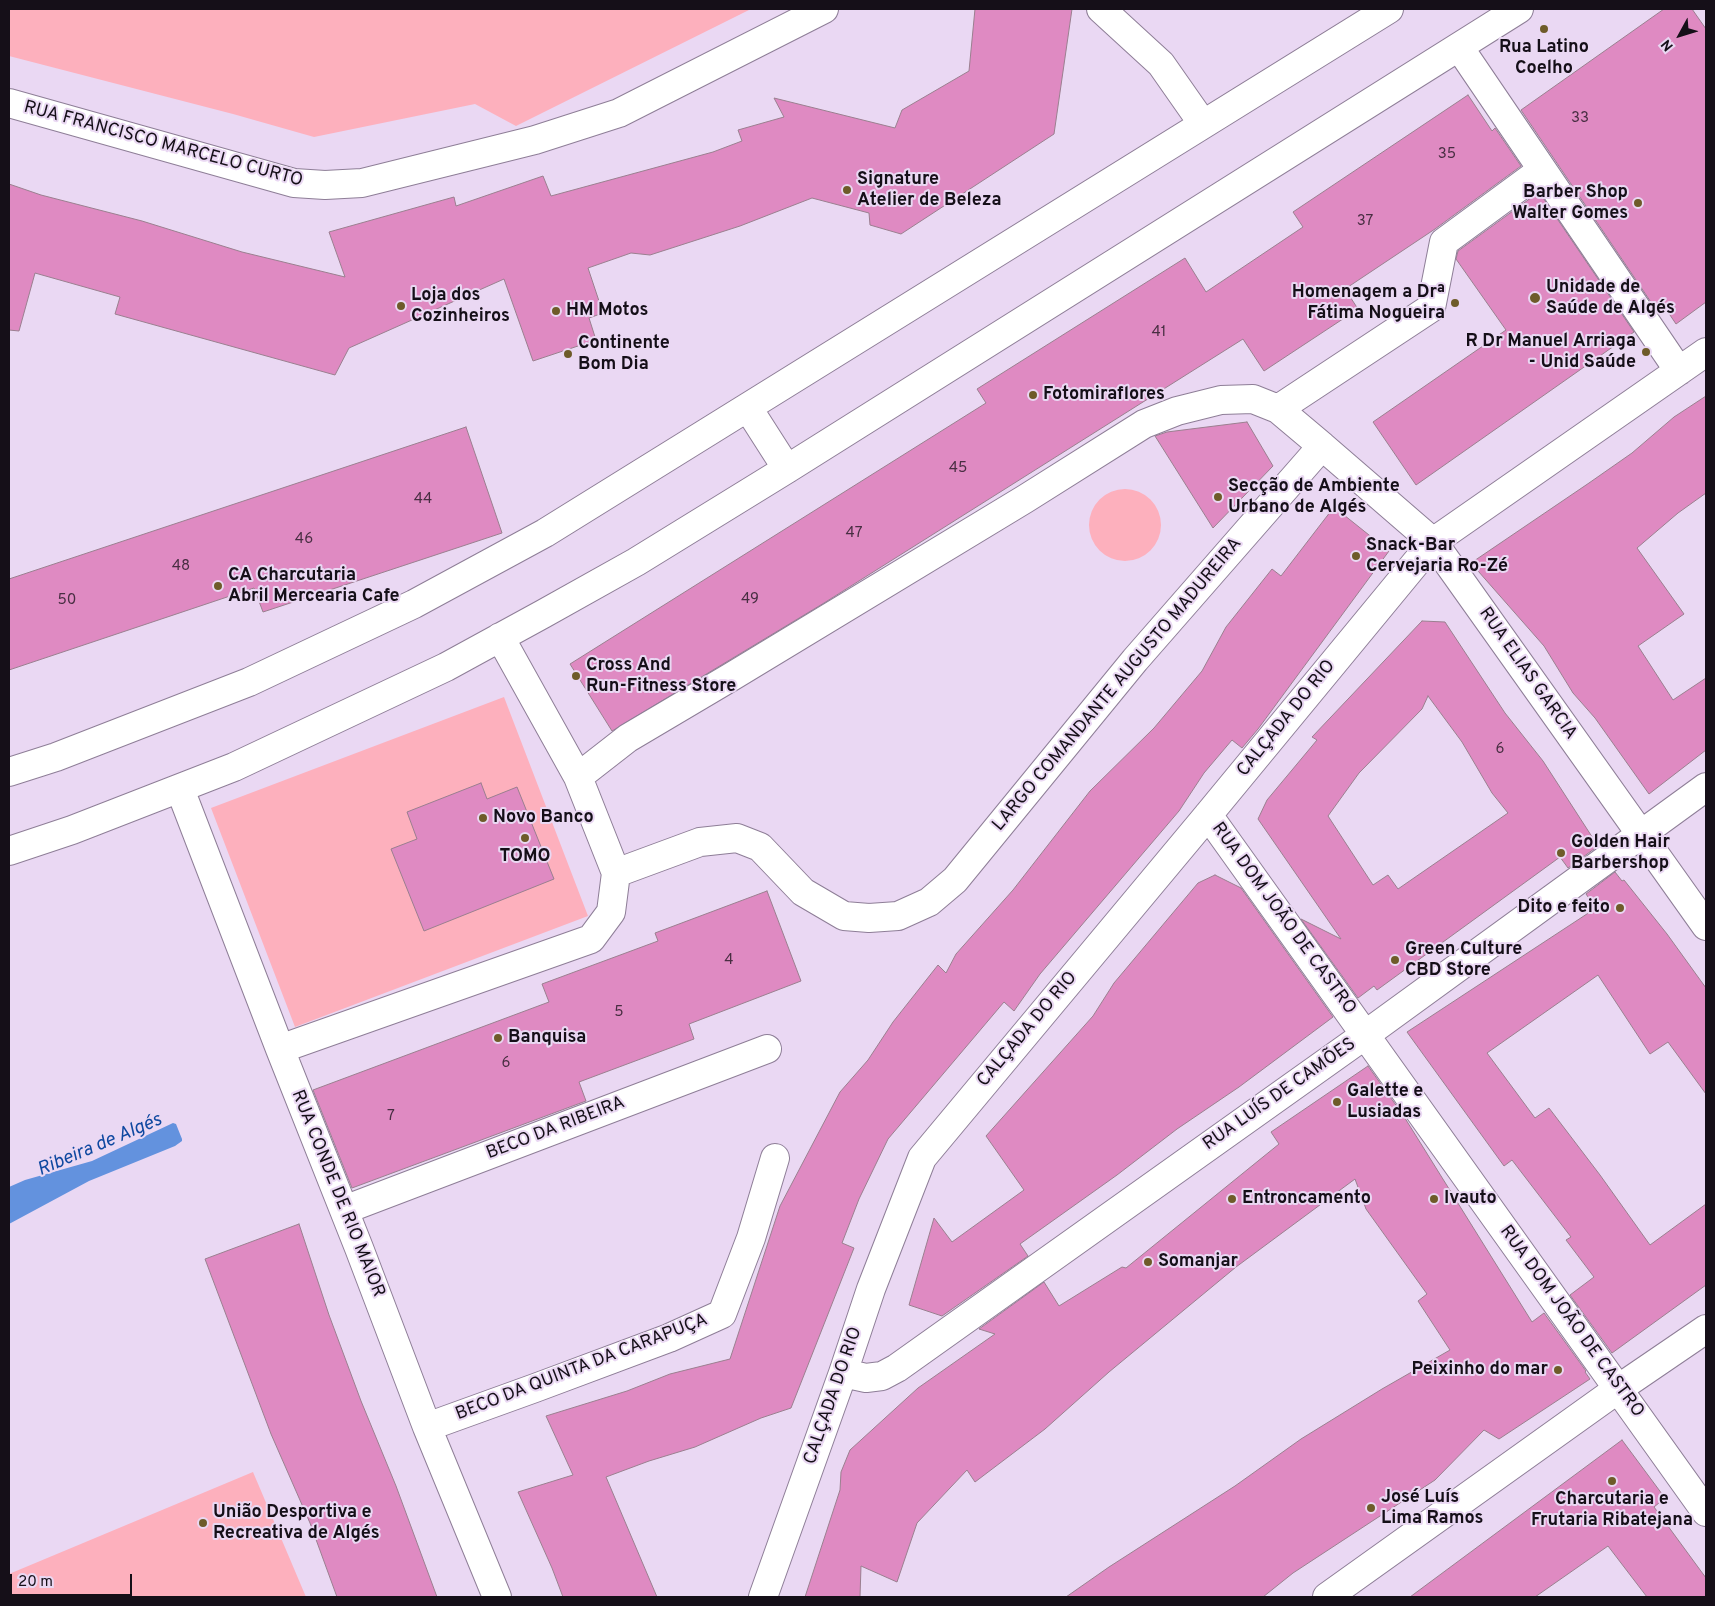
<!DOCTYPE html>
<html>
<head>
<meta charset="utf-8">
<style>
	body { margin:0 }
	#map { position:relative; width:1715px; height:1606px; overflow:hidden; background:#ead8f3; font-family:Overpass,sans-serif }
	canvas { display:block }
	.frame { position:absolute; inset:0; border:10px solid #150f18; pointer-events:none }
	.north { position:absolute; left:1655px; top:10px; width:50px; height:50px; -webkit-text-stroke:4px #ead8f3; paint-order:stroke; rotate:231deg; font-size:14px; font-weight:700; line-height:20px; text-align:center; color:#150f18 }
	.north::after { content:''; display:block; margin:auto; width:18px; height:22px; background:#150f18; clip-path:polygon(50% 0,100% 100%,50% 72%,0 100%) }
	.scale { position:absolute; left:10px; top:1574px; width:122px; height:22px; box-sizing:border-box; border:2px solid #150f18; border-top:0; padding-left:6px; font-size:15px; line-height:18px; white-space:nowrap; color:#150f18; -webkit-text-stroke:4px #ead8f3; paint-order:stroke }
</style>
</head>
<body>
<div id="map">
<canvas width="1715" height="1606"></canvas>
<div class="frame"></div>
<div class="north">N</div>
<div class="scale">20 m</div>
</div>
<script>
const ctx = document.querySelector('canvas').getContext('2d');
ctx.lineJoin = 'round';
function fill(path, color) { ctx.fillStyle = color; ctx.fill(path, 'evenodd'); }
const poly = rows => new Path2D(rows.map(r => 'M' + r).join(''));
function stroke(path, color, width, dash) { ctx.strokeStyle = color; ctx.lineWidth = width; ctx.lineCap = dash ? 'butt' : 'round'; ctx.setLineDash(dash || []); ctx.stroke(path); }
function write(font, color, halo, rows, align = 'center') {
  ctx.font = font + ' Overpass,sans-serif'; ctx.lineWidth = 4; ctx.setLineDash([]); ctx.textBaseline = 'middle'; ctx.strokeStyle = halo; ctx.fillStyle = color; for (const [text, x, y, turn = 0] of rows) {
    ctx.save(); ctx.translate(x, y); ctx.rotate((+turn || 0) * Math.PI / 180); ctx.textAlign = isNaN(turn) ? turn : align; if (halo) ctx.strokeText(text, 0, 0); ctx.fillText(text, 0, 0); ctx.restore();
  }
}
const green = poly([
	[9,9,751,9,516,126,475,104,314,137,233,114,9,56],
	'1089 525a36 36 0 1 1 72 0a36 36 0 1 1-72 0Z',
	[504,697,588,916,295,1027,211,808],
	[253,1472,306,1597,9,1597,9,1574]
]);
const water = poly([
	[173,1123,176,1124,182,1139,182,1141,175,1146,89,1181,9,1224,9,1187,25,1180,92,1161]
]);
const building = poly([
	[975,9,1072,9,1054,134,901,234,870,225,869,213,812,198,740,226,650,255,631,253,588,268,603,313,589,318,596,340,533,361,504,279,349,348,335,375,115,314,120,297,35,273,19,331,9,330,9,184,41,195,142,221,242,252,345,277,329,232,454,197,456,206,543,176,551,196,713,152,742,141,738,130,784,117,774,98,895,128,902,110,969,71,975,9],
	[1664,9,1692,9,1706,29,1706,302,1676,324,1666,309,1659,314,1521,110,1664,9],
	[1468,95,1492,131,1495,128,1521,166,1435,229,1345,289,1358,309,1264,371,1243,339,824,603,612,731,570,664,986,403,977,389,1185,258,1206,292,1303,227,1293,212,1468,95],
	[1539,192,1634,332,1416,485,1373,422,1506,330,1456,259,1458,251,1539,192],
	[1706,396,1706,493,1678,513,1637,548,1684,614,1638,646,1673,700,1706,678,1706,750,1649,794,1595,718,1573,693,1544,646,1471,563,1589,483,1632,453,1674,417,1706,396],
	[1247,422,1273,466,1213,528,1155,436,1167,432,1247,422],
	[466,427,502,533,263,612,254,588,9,670,9,579,466,427],
	[1334,507,1389,551,1258,729,1242,748,1232,740,1204,773,1179,811,1040,974,1014,1011,1004,1002,888,1139,859,1199,842,1243,854,1248,791,1408,761,1418,695,1447,649,1461,606,1477,657,1597,563,1597,552,1568,518,1492,573,1475,546,1416,627,1391,670,1374,730,1359,780,1206,840,1092,868,1060,893,1022,938,965,946,973,956,954,1013,890,1090,791,1154,728,1202,671,1226,627,1272,569,1281,576,1334,507],
	[1422,621,1445,622,1505,713,1543,761,1598,846,1568,868,1560,857,1377,990,1374,986,1358,998,1301,919,1341,939,1258,819,1267,800,1317,740,1312,737,1422,621],
	[1428,696,1462,742,1492,793,1508,813,1398,889,1388,875,1373,885,1328,816,1359,773,1422,709,1428,696],
	[481,783,487,799,517,787,554,879,424,931,391,849,417,839,407,812,481,783],
	[1615,872,1622,881,1624,880,1667,934,1706,988,1706,1094,1668,1042,1650,1054,1598,975,1487,1053,1535,1118,1549,1108,1600,1175,1650,1245,1706,1204,1706,1285,1612,1353,1570,1295,1594,1277,1566,1240,1571,1237,1512,1160,1504,1166,1407,1032,1596,908,1586,894,1615,872],
	[1215,875,1241,888,1333,1017,1239,1087,1177,1129,1117,1175,1020,1244,1028,1256,942,1316,909,1305,934,1218,952,1242,1024,1190,986,1136,1093,1016,1114,983,1198,883,1215,875],
	[767,891,801,981,689,1024,694,1039,579,1082,586,1101,352,1188,313,1090,549,1002,542,984,658,941,655,933,767,891],
	[1368,1066,1403,1115,1532,1322,1544,1313,1586,1371,1585,1372,1590,1379,1499,1439,1484,1430,1435,1480,1293,1573,1263,1597,1066,1597,1109,1567,1235,1486,1301,1439,1382,1389,1450,1350,1418,1301,1427,1294,1366,1209,1355,1179,1236,1267,1109,1372,1045,1429,975,1482,967,1470,917,1523,897,1582,861,1566,860,1597,805,1597,840,1490,841,1472,850,1450,918,1388,995,1334,979,1329,1044,1282,1059,1306,1122,1267,1126,1268,1279,1144,1271,1132,1368,1066],
	[299,1224,329,1315,361,1401,396,1486,437,1597,337,1597,310,1523,271,1434,205,1259,299,1224],
	[1622,1440,1665,1498,1654,1507,1706,1578,1706,1597,1647,1597,1608,1546,1535,1597,1410,1597,1622,1440]
]);
const minor = poly([
	[1101,9,1161,64,1203,124],
	[1459,47,1679,371],
	[9,103,294,183,325,185,362,183,535,140,619,113,824,9],
	[748,408,787,469],
	[1278,409,1431,308,1444,242,1542,170],
	[1322,446,1433,542,1706,926],
	[9,772,56,757,249,682,414,604,545,533,1389,9],
	[578,777,628,738,731,677,1025,499,1144,424,1177,411,1221,400,1253,399,1278,409,1322,446,1135,660,955,880,929,902,898,916,869,918,844,916,803,892,760,847,737,838,700,842,616,873],
	[180,789,280,1049,359,1248,427,1427,497,1597],
	[1208,815,1706,1512],
	[9,851,72,830,234,767,446,667,543,614,636,562,787,469,1519,9],
	[280,1049,591,939,611,912,616,873,578,777,500,637],
	[344,1210,767,1049],
	[843,1373,866,1378,882,1376,897,1368,1365,1035,1706,787],
	[427,1427,535,1388,669,1338,722,1314,751,1238,775,1158],
	[763,1597,843,1373,871,1289,922,1158,1208,815,1433,542,1706,352],
	[1327,1597,1618,1389,1706,1329]
]);
const markers = [
	[1544,29,5,"#6e5b29"],
	[847,190,5,"#6e5b29"],
	[1638,203,5,"#6e5b29"],
	[1535,298,6,"#6e5b29"],
	[1455,303,5,"#6e5b29"],
	[401,306,5,"#6e5b29"],
	[556,311,5,"#6e5b29"],
	[1646,352,5,"#6e5b29"],
	[568,354,5,"#6e5b29"],
	[1033,395,5,"#6e5b29"],
	[1218,497,5,"#6e5b29"],
	[1356,556,5,"#6e5b29"],
	[218,586,5,"#6e5b29"],
	[576,676,5,"#6e5b29"],
	[483,818,5,"#6e5b29"],
	[525,838,5,"#6e5b29"],
	[1561,853,5,"#6e5b29"],
	[1620,908,5,"#6e5b29"],
	[1395,960,5,"#6e5b29"],
	[498,1038,5,"#6e5b29"],
	[1337,1102,5,"#6e5b29"],
	[1232,1199,5,"#6e5b29"],
	[1434,1199,5,"#6e5b29"],
	[1148,1262,5,"#6e5b29"],
	[1558,1370,5,"#6e5b29"],
	[1612,1481,5,"#6e5b29"],
	[1371,1508,5,"#6e5b29"],
	[203,1523,5,"#6e5b29"]
];
const numberNames = [
	["33",1580,119],
	["35",1447,155],
	["37",1365,222],
	["41",1159,333],
	["45",958,469],
	["44",423,500],
	["47",854,534],
	["46",304,540],
	["48",181,567],
	["49",750,600],
	["50",67,601],
	["6",1500,750],
	["4",729,961],
	["5",619,1013],
	["6",506,1064],
	["7",391,1117]
];
const poiNames = [
	["Rua Latino",1544,48,"center"],
	["Coelho",1544,69,"center"],
	["Signature",857,180],
	["Atelier de Beleza",857,201],
	["Barber Shop",1628,193,"right"],
	["Walter Gomes",1628,214,"right"],
	["Unidade de",1546,288],
	["Saúde de Algés",1546,309],
	["Homenagem a Drª",1445,293,"right"],
	["Fátima Nogueira",1445,314,"right"],
	["Loja dos",411,296],
	["Cozinheiros",411,317],
	["HM Motos",566,311],
	["R Dr Manuel Arriaga",1636,342,"right"],
	["- Unid Saúde",1636,363,"right"],
	["Continente",578,344],
	["Bom Dia",578,365],
	["Fotomiraflores",1043,395],
	["Secção de Ambiente",1228,487],
	["Urbano de Algés",1228,508],
	["Snack-Bar",1366,546],
	["Cervejaria Ro-Zé",1366,567],
	["CA Charcutaria",228,576],
	["Abril Mercearia Cafe",228,597],
	["Cross And",586,666],
	["Run-Fitness Store",586,687],
	["Novo Banco",493,818],
	["Golden Hair",1571,843],
	["Barbershop",1571,864],
	["TOMO",525,857,"center"],
	["Dito e feito",1610,908,"right"],
	["Green Culture",1405,950],
	["CBD Store",1405,971],
	["Banquisa",508,1038],
	["Galette e",1347,1092],
	["Lusiadas",1347,1113],
	["Entroncamento",1242,1199],
	["Ivauto",1444,1199],
	["Somanjar",1158,1262],
	["Peixinho do mar",1548,1370,"right"],
	["José Luís",1381,1498],
	["Lima Ramos",1381,1519],
	["Charcutaria e",1612,1500,"center"],
	["Frutaria Ribatejana",1612,1521,"center"],
	["União Desportiva e",213,1513],
	["Recreativa de Algés",213,1534]
];
const streetNames = [
	["RUA FRANCISCO MARCELO CURTO",163,145,15],
	["RUA ELIAS GARCIA",1527,674,55],
	["LARGO COMANDANTE AUGUSTO MADUREIRA",1118,685,-50],
	["CALÇADA DO RIO",1287,719,-51],
	["RUA DOM JOÃO DE CASTRO",1283,919,54],
	["CALÇADA DO RIO",1028,1030,-50],
	["RUA LUÍS DE CAMÕES",1280,1095,-35],
	["BECO DA RIBEIRA",556,1129,-21],
	["RUA CONDE DE RIO MAIOR",337,1194,68],
	["RUA DOM JOÃO DE CASTRO",1571,1322,54],
	["BECO DA QUINTA DA CARAPUÇA",582,1368,-21],
	["CALÇADA DO RIO",834,1396,-71]
];
const waterNames = [
	["Ribeira de Algés",100,1146,-23]
];
fill(green, '#fdb0bd');
fill(water, '#6392de');
fill(building, '#df8ac2');
stroke(building, '#9a7f8f', 1);
stroke(minor, '#8e7e97', 30);
stroke(minor, '#fff', 28);
for (const [x, y, r, color] of markers) { const dot = new Path2D(); dot.arc(x, y, r, 0, 2 * Math.PI); ctx.fillStyle = color; ctx.fill(dot); stroke(dot, '#ead8f3', 2); }
write('15px', '#482e42', null, numberNames);
write('bold 18px', '#150f18', '#ead8f3', poiNames, 'left');
write('18px', '#150f18', '#ead8f3', streetNames);
write('italic 19px', '#0f48a0', '#ead8f3', waterNames);
</script>
</body>
</html>
